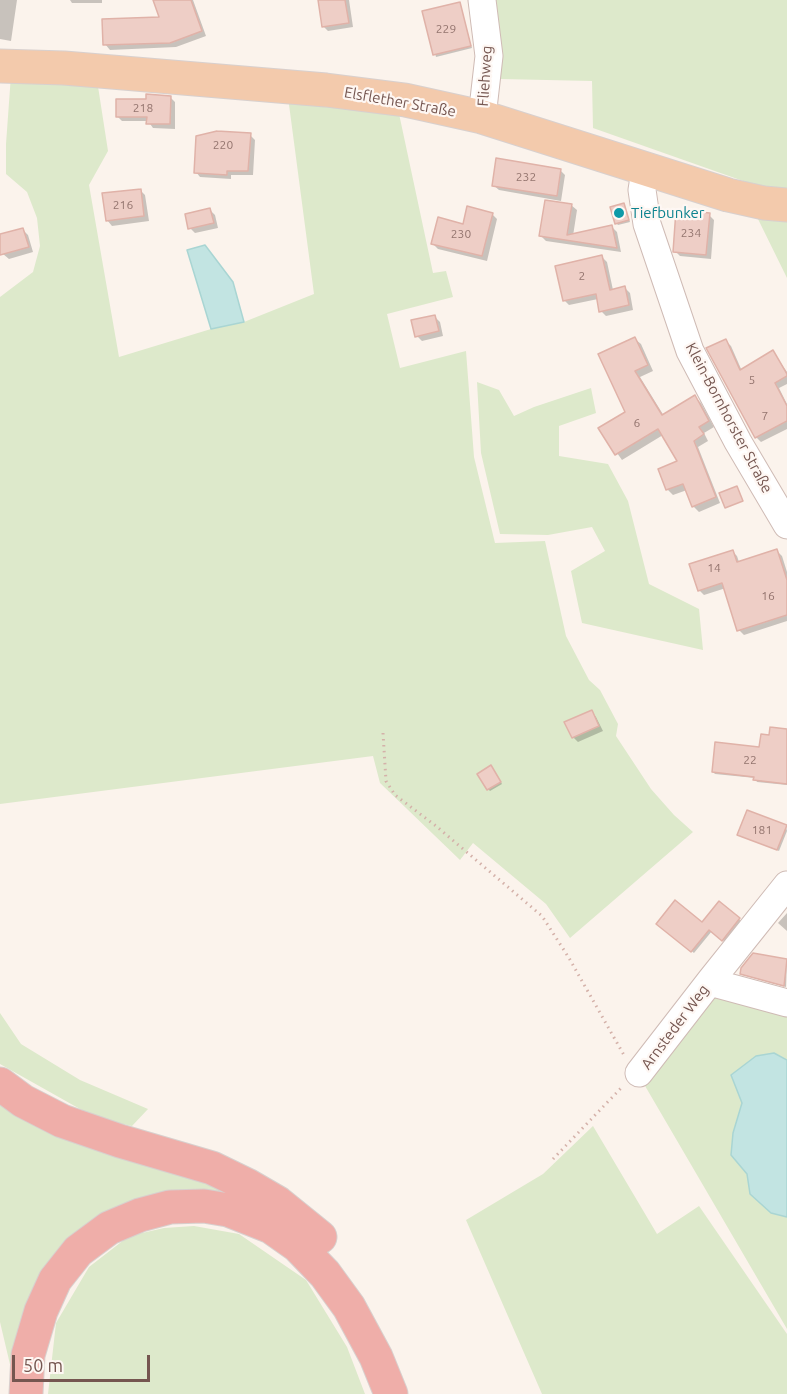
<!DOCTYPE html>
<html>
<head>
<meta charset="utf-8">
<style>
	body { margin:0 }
	#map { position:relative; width:787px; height:1394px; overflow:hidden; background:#fbf3ec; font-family:Ubuntu,sans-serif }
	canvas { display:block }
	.scale { position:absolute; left:12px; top:1355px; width:138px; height:27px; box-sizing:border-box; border:3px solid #755650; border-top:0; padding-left:8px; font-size:18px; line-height:21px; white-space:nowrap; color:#755650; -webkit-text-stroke:4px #fef7f3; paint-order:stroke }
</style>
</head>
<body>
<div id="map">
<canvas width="787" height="1394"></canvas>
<div class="scale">50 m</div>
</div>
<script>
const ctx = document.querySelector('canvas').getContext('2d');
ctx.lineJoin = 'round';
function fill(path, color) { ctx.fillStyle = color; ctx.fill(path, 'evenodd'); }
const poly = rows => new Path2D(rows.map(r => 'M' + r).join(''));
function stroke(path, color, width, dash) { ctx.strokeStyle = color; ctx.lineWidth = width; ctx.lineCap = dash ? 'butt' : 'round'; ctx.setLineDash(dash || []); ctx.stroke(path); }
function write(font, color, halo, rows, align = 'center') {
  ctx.font = font + ' Ubuntu,sans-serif'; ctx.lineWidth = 4.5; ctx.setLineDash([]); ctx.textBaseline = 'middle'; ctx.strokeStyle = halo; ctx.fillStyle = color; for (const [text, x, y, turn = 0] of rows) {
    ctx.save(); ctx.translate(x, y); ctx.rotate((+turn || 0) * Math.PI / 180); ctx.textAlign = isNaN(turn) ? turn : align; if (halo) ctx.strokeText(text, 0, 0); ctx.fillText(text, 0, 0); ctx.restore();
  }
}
const green = poly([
	[496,0,787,0,787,190,763,188,593,128,592,81,501,79],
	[11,75,97,80,108,151,89,185,119,357,211,329,244,322,314,294,288,97,398,109,433,273,446,271,453,297,387,314,400,368,466,351,474,457,495,543,545,541,566,636,589,680,600,690,618,724,616,736,651,789,674,815,693,832,570,938,546,904,473,843,460,860,380,783,373,756,0,804,0,297,33,272,40,246,37,218,27,192,6,174,6,144],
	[787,216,787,278,757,217],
	[477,382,499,390,514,416,534,407,591,388,596,413,559,426,559,456,608,464,628,501,649,584,699,609,703,650,582,623,571,571,605,551,592,527,548,535,500,534,481,453],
	[713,988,787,1009,787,1060,774,1054,731,1075,742,1103,733,1133,731,1155,747,1174,771,1213,787,1217,787,1329,641,1079],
	[0,1013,21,1044,80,1080,148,1109,132,1126,96,1118,0,1064],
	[0,1097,170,1161,272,1212,192,1193,72,1242,17,1394,0,1322],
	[593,1126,657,1234,699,1206,787,1334,787,1394,542,1394,466,1220,543,1174],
	[194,1226,239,1234,306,1280,347,1347,365,1394,48,1394,56,1323,89,1267,129,1236,164,1228]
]);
const water = poly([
	[205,245,233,282,244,322,211,329,187,250,205,245],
	[774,1053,787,1060,787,1217,771,1213,750,1194,747,1174,731,1155,733,1133,742,1103,731,1075,756,1056,774,1053]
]);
const shadow = poly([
	[0,0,17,0,11,41,0,39],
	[70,0,102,0,102,3,72,3],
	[155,0,193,0,206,36,176,47,110,50,105,44,161,18],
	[319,0,349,0,353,27,328,31,323,26],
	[459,3,472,48,436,57,424,12],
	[170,97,175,102,175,129,153,128,148,121,122,121,117,116,147,101],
	[250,135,255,140,253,175,231,175,231,179,200,177,196,172],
	[560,170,565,175,561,201,499,190,493,185],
	[140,190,145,195,149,221,112,226,107,220],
	[571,205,577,210,573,236,612,227,617,232,621,252,546,241,541,236],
	[624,205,630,222,618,225,616,223],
	[210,210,215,215,218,228,195,233,190,228],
	[492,214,497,219,487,261,438,249,433,244,464,225],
	[709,215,714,220,711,259,680,256,675,251],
	[23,230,28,235,33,252,9,259,3,254,0,236],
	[602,257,607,262,613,290,625,288,630,293,633,310,606,316,601,311,598,299,569,305,564,300],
	[435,317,440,322,443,336,422,341,417,336],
	[635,339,641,344,653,371,640,377,664,416,695,397,701,403,714,427,704,433,708,441,698,447,720,503,699,512,693,506,687,490,673,495,667,489,680,462,663,435,622,460,600,429,627,413],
	[726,341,731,346,742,371,773,352,787,372,787,384,779,388,787,404,787,429,761,442,756,437,708,349],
	[732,551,737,556,739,562,777,551,782,556,787,572,787,621,744,635,739,630,726,588,704,595,699,590],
	[591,711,596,717,603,731,578,742,573,737],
	[787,731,787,785,757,782,755,778,715,774,713,772,760,749,771,736],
	[493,769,502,784,490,791,488,789],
	[786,826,787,831,779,851,739,835],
	[719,903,741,921,725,942,712,931,694,953,658,924,702,924],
	[787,913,787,931,778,923],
	[753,955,787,960,786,987,743,975,741,973]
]);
const building = poly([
	[153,0,191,0,202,31,170,43,103,45,102,19,159,17,153,0],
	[318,0,345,0,349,23,322,27,318,0],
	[460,2,471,46,433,55,422,11,460,2],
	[146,94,171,96,170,124,146,124,147,117,116,117,116,99,146,99,146,94],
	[217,131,251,133,248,171,227,171,227,175,194,173,196,136,217,131],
	[496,158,561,169,557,196,492,186,496,158],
	[141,189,144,216,106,221,102,193,141,189],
	[545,200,572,204,567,235,612,225,617,248,539,236,545,200],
	[624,203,629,220,615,224,610,207,624,203],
	[467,206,493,213,482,256,431,244,438,217,463,224,467,206],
	[210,208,214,223,188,229,185,214,210,208],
	[676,210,710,213,706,255,673,252,676,210],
	[23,228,29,247,0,255,0,234,23,228],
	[602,255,610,290,625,286,629,305,599,312,596,294,563,301,555,266,602,255],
	[435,315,439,331,415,337,411,320,435,315],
	[635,337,648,365,635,371,662,415,695,395,709,421,699,427,704,434,694,441,716,497,692,507,683,484,666,490,658,469,677,461,658,429,615,455,598,428,625,412,598,354,635,337],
	[726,339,740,370,773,350,787,374,787,376,775,383,787,406,787,421,755,438,706,348,726,339],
	[737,486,743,501,725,508,719,493,737,486],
	[777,549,787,580,787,615,737,631,722,583,698,591,689,564,733,550,737,562,777,549],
	[592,710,599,726,572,738,564,722,592,710],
	[770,727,787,729,787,784,753,780,754,777,712,772,715,742,759,747,761,734,769,735,770,727],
	[491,765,501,782,487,790,477,774,491,765],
	[747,810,787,825,777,850,737,835,747,810],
	[675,900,702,922,719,901,740,918,722,941,709,930,691,952,656,924,675,900],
	[753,953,787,959,784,986,740,974,741,968,753,953]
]);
const path = poly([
	[383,733,386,781,395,795,436,826,542,916,569,958,625,1057],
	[553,1159,623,1086]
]);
const minor = poly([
	[482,117,489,56,482,0],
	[645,171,642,190,647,224,690,351,738,442,787,525],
	[711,980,717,984,787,1003],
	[639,1073,711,980,787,885]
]);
const major = poly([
	[0,66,64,68,326,90,405,100,482,117,728,195,764,203,787,205]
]);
const highway = poly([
	[0,1084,23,1101,62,1121,120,1141,212,1168,247,1185,278,1203,320,1237],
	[26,1394,28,1355,41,1311,55,1280,78,1251,109,1228,140,1215,170,1207,204,1206,228,1210,271,1227,298,1246,325,1274,349,1307,376,1357,391,1394]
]);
const markers = [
	[619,213,6,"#0f9aa8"]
];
const numberNames = [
	["229",446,29],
	["218",143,108],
	["220",223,145],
	["232",526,177],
	["216",123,205],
	["234",691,233],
	["230",461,234],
	["2",582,276],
	["5",752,380],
	["7",765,416],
	["6",637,423],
	["14",714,568],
	["16",768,596],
	["22",750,760],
	["181",762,830]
];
const streetNames = [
	["Fliehweg",485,76,-86],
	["Elsflether Straße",400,102,10],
	["Klein-Bornhorster Straße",729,418,62],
	["Arnsteder Weg",675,1027,-53]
];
const cultureNames = [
	["Tiefbunker",631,213]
];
fill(green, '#dde9cb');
fill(water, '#c2e4e2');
stroke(water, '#a9d5d3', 1.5);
fill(shadow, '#0003');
fill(building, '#eecec6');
stroke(building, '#e0b2a8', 1.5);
stroke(minor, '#cfbbb5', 29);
stroke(major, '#d8d0ce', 35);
stroke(highway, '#d8d0ce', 35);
stroke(path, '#d4b1a9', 3, [1.5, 4.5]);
stroke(minor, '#fff', 27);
stroke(major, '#f3caac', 33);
stroke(highway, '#efaea9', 33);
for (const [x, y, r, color] of markers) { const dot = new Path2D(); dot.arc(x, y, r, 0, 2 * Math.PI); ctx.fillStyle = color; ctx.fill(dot); stroke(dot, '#fef7f3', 2); }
write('12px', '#93746e', null, numberNames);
write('15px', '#755650', '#fef7f3', streetNames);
write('15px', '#0d838f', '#fef7f3', cultureNames, 'left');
</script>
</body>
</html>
